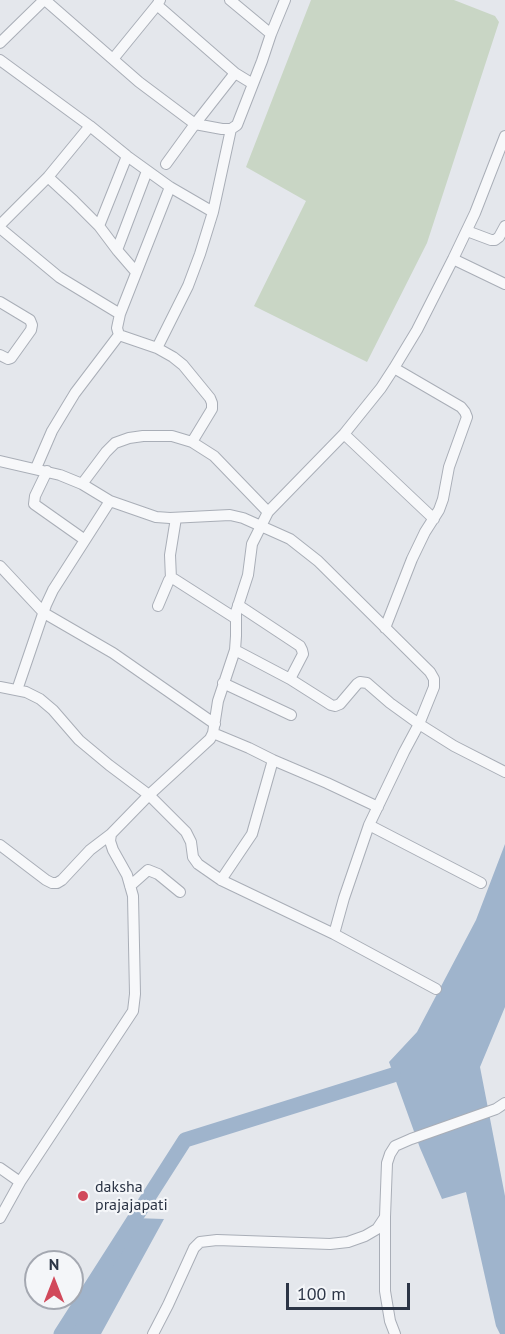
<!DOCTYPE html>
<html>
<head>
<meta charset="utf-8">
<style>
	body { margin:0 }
	#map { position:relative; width:505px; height:1334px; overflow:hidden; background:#e4e7ec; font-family:"PT Sans",sans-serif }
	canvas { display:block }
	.north { position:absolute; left:24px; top:1250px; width:60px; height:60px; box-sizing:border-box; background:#f4f6f9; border:2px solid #a4a8b1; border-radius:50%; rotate:0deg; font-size:16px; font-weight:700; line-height:24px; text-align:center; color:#2b3445 }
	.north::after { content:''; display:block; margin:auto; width:21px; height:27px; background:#d1495b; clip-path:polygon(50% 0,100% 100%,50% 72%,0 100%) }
	.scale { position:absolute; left:286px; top:1283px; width:124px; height:27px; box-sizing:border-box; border:3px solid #2b3445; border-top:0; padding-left:8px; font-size:18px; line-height:21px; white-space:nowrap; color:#2b3445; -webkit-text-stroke:4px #f4f6f9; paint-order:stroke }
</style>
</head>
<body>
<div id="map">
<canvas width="505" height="1334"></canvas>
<div class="north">N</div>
<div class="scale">100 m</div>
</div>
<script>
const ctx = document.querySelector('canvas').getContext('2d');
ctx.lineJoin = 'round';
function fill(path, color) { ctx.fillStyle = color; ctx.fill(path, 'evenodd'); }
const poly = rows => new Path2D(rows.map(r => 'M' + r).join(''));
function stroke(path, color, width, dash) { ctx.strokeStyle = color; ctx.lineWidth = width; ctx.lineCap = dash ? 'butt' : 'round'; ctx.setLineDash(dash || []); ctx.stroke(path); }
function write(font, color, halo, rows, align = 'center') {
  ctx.font = font + ' "PT Sans",sans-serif'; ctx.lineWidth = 4.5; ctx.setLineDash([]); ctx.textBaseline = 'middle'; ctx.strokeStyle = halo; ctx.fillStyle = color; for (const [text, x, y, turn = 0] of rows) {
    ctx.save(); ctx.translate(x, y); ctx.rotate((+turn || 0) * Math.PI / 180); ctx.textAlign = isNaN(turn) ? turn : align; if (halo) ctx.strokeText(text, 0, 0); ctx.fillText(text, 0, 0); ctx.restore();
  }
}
const green = poly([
	[311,0,454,0,495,16,499,22,427,243,367,362,254,306,306,201,246,167]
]);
const water = poly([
	[505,844,505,1007,480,1067,505,1196,505,1334,500,1334,496,1326,466,1192,442,1199,420,1148,389,1062,417,1032,476,920],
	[134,1218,164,1219,101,1334,69,1334]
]);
const river = poly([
	[61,1334,185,1140,393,1075]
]);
const minor = poly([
	[45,0,139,82,195,124,222,129,231,129,237,125,262,61,271,34,285,0],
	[160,0,157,5,235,73,253,84],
	[230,0,271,34],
	[0,43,44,0],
	[113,59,157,5],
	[0,60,90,126,127,156,170,187,213,212],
	[166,164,195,124,235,73],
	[48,177,74,201,99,226,117,250,136,272],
	[0,225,48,177,90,126],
	[99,226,127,156],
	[0,228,59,277,120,314,117,328,119,335,157,348,173,357,183,365,210,398,212,403,212,409,192,442],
	[467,231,491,240,495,240,499,237,505,226],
	[117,250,147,171],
	[453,259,505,284],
	[0,302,30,320,32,325,31,330,11,358,8,359,0,355],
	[120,314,170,187],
	[157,348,188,286,200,254,213,212,231,129],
	[344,434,434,519],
	[0,461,60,475,82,484,110,501,156,517,170,518,230,515,243,518,290,539,318,561,430,672,434,679,434,687,419,724,404,752,369,825,344,898,334,934],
	[36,468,52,431,75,393,119,335],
	[47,471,35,496,34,504,85,540],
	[82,484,106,452,115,443,129,438,143,436,172,436,192,442,214,456,268,512],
	[0,566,44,613,113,653,215,724],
	[171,579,170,555,176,518],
	[238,605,300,646,302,650,303,654,290,679],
	[158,606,169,580,171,579,174,579,235,618],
	[385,628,412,559,425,532,439,510,443,499,449,467,467,417,465,412,461,407,394,368],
	[235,650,290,679,331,705,335,706,340,704,357,684,360,682,367,683,390,703,419,724,454,746,505,772],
	[223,683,291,715],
	[0,687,26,692,40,699,53,710,79,740,109,765,149,795,186,832,191,842,193,857,198,864,221,880,334,934,436,989],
	[17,690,46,605,53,590,110,501],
	[213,733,249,748,273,760,327,783,378,807],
	[369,825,481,883],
	[0,845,46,880,52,883,57,883,62,880,90,850,111,834],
	[221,880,252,834,273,760],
	[130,886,148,870,158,874,180,892],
	[0,1168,20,1182],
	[385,1217,385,1291,390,1321,395,1334],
	[0,1218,20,1182,133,1011,135,994,133,896,127,875,113,850,110,841,111,834,149,795,210,739,213,733,218,701,235,650,236,636,236,612,248,575,252,544,268,512,344,434,381,388,394,368,417,330,453,259,475,213,505,136],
	[153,1334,168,1305,194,1248,200,1242,217,1240,330,1244,348,1242,365,1236,377,1229,385,1217,387,1163,390,1154,395,1146,411,1139,496,1109,505,1103]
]);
const markers = [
	[83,1196,6,"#d1495b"]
];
const poiNames = [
	["daksha",95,1187],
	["prajajapati",95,1205]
];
fill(green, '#c9d6c5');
fill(water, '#9fb4cc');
stroke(river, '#9fb4cc', 15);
stroke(minor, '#a9aeb7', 12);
stroke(minor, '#f7f8fa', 10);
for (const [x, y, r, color] of markers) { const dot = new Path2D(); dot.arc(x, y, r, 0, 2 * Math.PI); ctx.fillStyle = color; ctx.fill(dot); stroke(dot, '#f4f6f9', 2); }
write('16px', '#2b3445', '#f4f6f9', poiNames, 'left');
</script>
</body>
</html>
